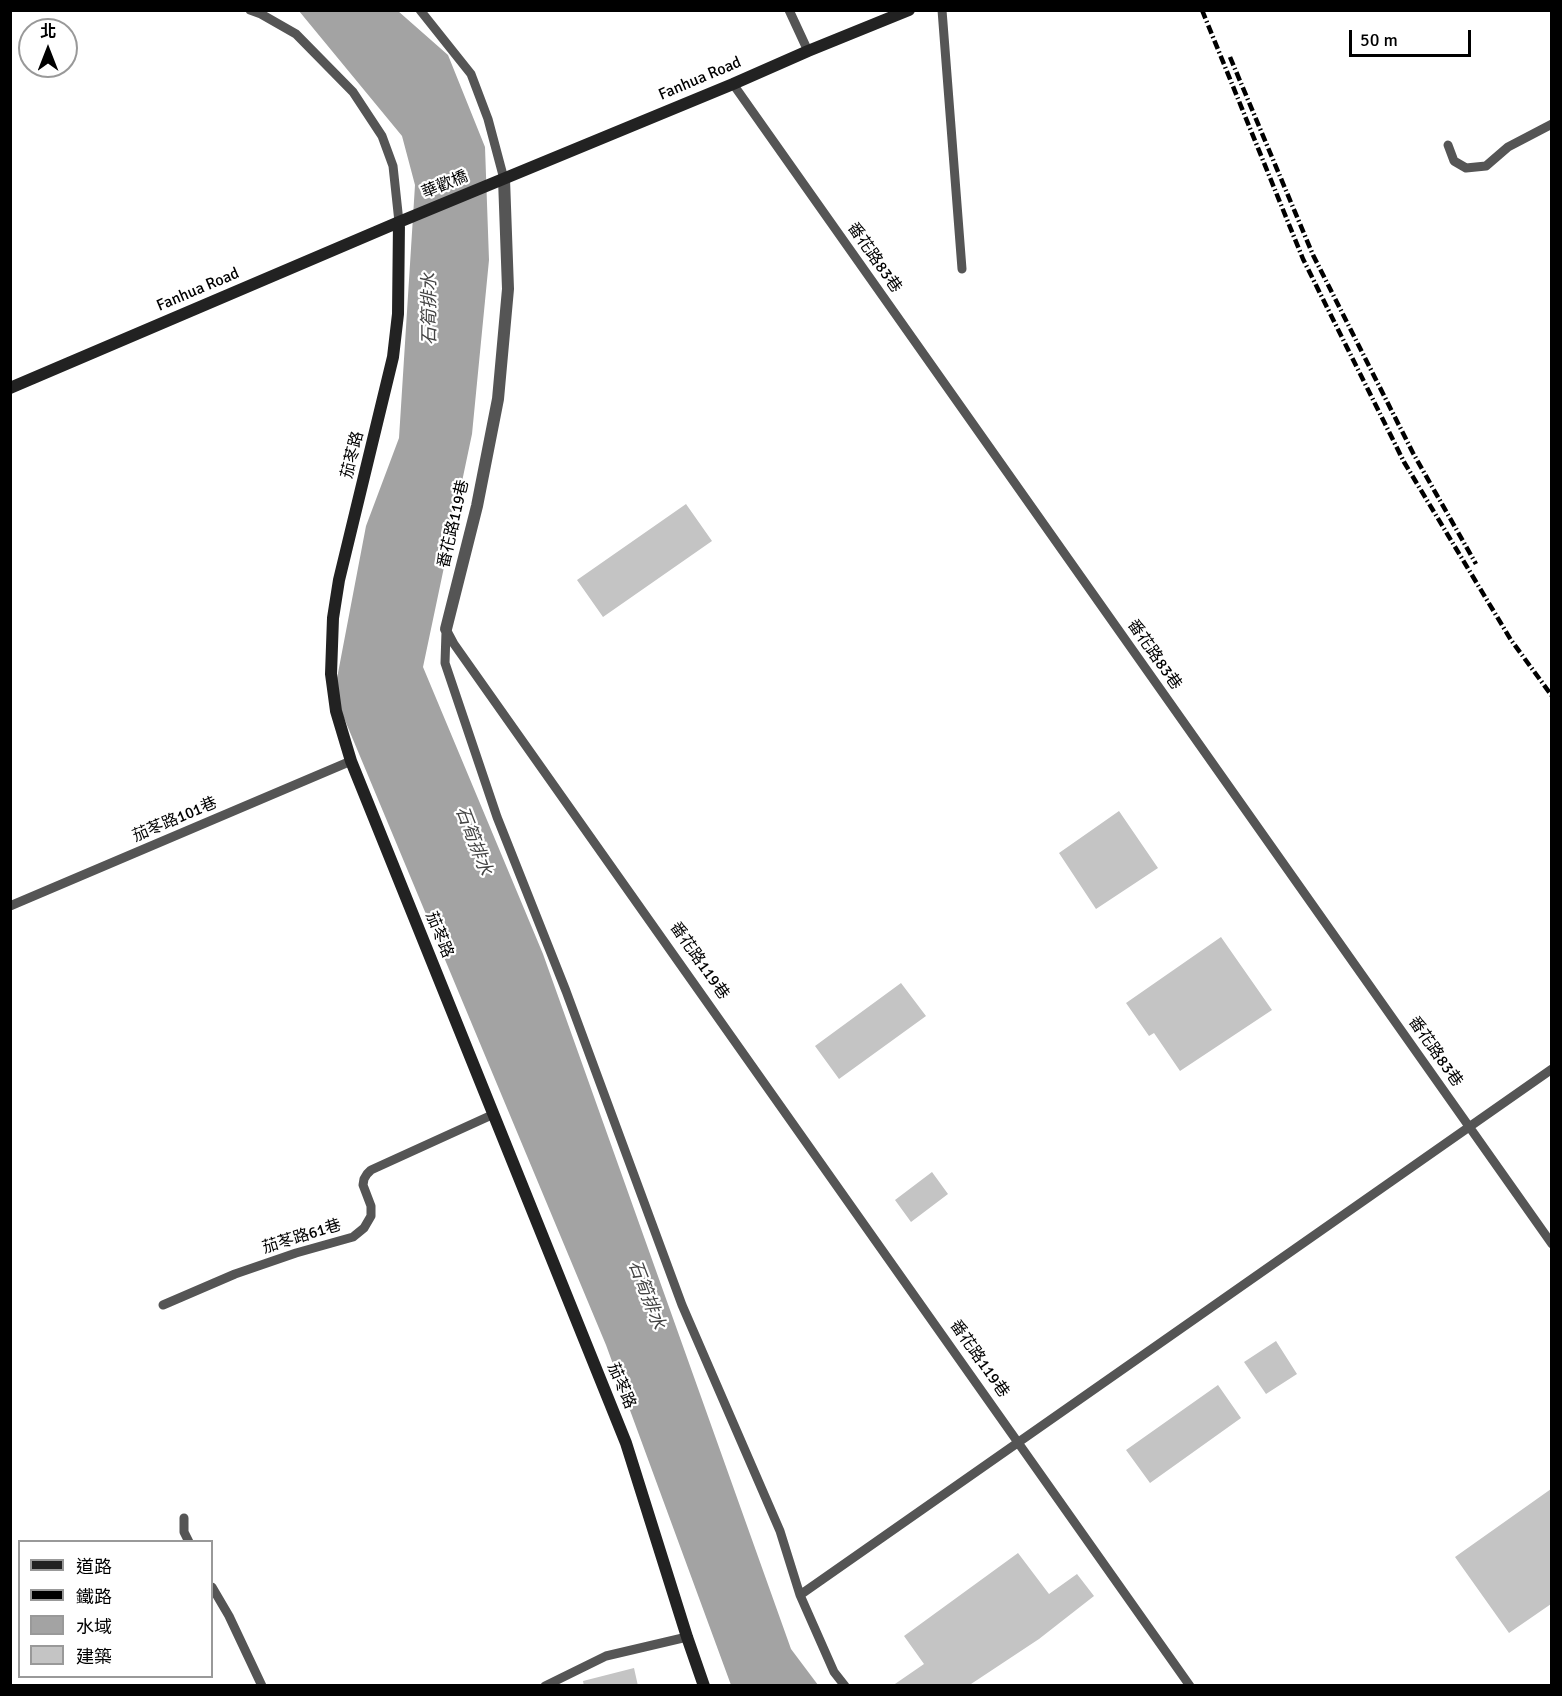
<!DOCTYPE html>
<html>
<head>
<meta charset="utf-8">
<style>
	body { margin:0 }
	#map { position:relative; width:1562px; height:1696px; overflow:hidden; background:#fff; font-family:Signika,"Noto Sans TC",sans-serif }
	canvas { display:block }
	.frame { position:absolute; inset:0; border:12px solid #000; pointer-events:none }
	.legend { position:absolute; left:18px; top:1540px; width:195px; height:138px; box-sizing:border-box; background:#fff; border:2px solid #999; margin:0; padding:8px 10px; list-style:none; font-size:18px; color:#000 }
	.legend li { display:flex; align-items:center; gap:12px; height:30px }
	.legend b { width:30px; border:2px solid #999 }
	.north { position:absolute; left:18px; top:18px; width:60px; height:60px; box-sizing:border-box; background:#fff; border:2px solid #999; border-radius:50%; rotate:0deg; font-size:16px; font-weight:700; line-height:24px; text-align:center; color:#000 }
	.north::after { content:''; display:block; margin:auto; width:21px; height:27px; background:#000; clip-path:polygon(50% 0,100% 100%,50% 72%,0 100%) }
	.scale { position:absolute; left:1349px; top:30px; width:122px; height:27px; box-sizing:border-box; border:3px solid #000; border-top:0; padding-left:8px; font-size:18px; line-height:21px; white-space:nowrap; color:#000; -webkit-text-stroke:4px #fff; paint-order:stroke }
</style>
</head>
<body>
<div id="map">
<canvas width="1562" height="1696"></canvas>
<div class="frame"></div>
<ul class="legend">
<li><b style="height:8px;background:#222"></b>道路</li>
<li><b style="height:8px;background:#000"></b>鐵路</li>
<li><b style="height:16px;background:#a3a3a3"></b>水域</li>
<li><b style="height:16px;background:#c4c4c4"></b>建築</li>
</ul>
<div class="north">北</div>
<div class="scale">50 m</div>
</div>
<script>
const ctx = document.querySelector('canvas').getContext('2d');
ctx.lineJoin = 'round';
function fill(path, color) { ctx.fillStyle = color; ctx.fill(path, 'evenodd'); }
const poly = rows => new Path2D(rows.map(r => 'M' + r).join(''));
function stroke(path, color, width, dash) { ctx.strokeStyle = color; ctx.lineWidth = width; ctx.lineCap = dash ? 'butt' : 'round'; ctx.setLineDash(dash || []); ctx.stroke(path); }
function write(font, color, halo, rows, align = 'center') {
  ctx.font = font + ' Signika,"Noto Sans TC",sans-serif'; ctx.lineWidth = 4.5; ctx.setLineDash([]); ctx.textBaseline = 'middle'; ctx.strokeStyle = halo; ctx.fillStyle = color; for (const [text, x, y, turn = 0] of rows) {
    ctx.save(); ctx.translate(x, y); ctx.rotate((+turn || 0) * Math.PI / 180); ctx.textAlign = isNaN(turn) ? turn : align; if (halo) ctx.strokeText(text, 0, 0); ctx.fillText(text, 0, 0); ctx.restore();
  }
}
const water = poly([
	[299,11,398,11,448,55,485,147,489,260,472,434,423,667,543,954,791,1649,818,1685,731,1685,606,1345,334,694,366,526,399,438,415,185,402,136]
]);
const building = poly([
	[686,504,712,541,603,617,577,580],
	[1119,811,1158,868,1096,909,1059,853],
	[1221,937,1272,1010,1180,1071,1154,1033,1149,1036,1126,1003],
	[901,983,926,1016,839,1079,815,1046],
	[932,1172,948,1194,911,1222,895,1200],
	[1276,1341,1297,1374,1266,1394,1244,1362],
	[1218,1385,1241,1418,1150,1483,1126,1450],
	[1551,1489,1551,1604,1509,1633,1455,1557],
	[1018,1553,1049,1594,1077,1574,1094,1596,1039,1639,968,1686,892,1686,924,1664,904,1636],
	[634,1668,638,1686,584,1686,583,1681]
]);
const lane = poly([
	[250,10,261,14,296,34,353,92,382,136,393,166,399,222],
	[420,10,471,74,488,119,504,179],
	[789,10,808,51],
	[942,10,962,269],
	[733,84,1552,1244],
	[1448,145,1454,161,1466,168,1486,166,1508,147,1552,124],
	[446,629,454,644,1190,1686],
	[446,632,445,663,497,817,566,991,682,1305,780,1531,800,1595,834,1672,845,1686],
	[10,906,351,761],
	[163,1305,235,1274,296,1253,353,1237,364,1228,371,1216,371,1206,363,1185,364,1179,367,1174,371,1170,494,1114],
	[184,1518,184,1532,189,1542],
	[212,1587,229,1616,262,1686],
	[800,1595,1552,1069],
	[545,1686,606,1656,687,1637]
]);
const street = poly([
	[446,629,477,506,498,399,508,289,504,179]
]);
const secondary = poly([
	[399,222,398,314,393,357,339,580,333,618,331,674,336,711,351,761,626,1443,687,1637,704,1686],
	[10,388,399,222,733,84,808,51,909,10]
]);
const rail = poly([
	[1202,10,1303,259,1404,462,1511,640,1552,696],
	[1230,57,1313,255,1413,453,1476,564]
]);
const streetNames = [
	["Fanhua Road",700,79,-23],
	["華歡橋",445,185,-22],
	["番花路83巷",874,258,55],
	["Fanhua Road",198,290,-23],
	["茄苳路",353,455,-76],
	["番花路119巷",454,524,-77],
	["番花路83巷",1154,655,55],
	["茄苳路101巷",175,820,-23],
	["茄苳路",439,935,68],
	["番花路119巷",699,961,55],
	["番花路83巷",1435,1052,55],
	["茄苳路61巷",302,1237,-17],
	["番花路119巷",979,1359,55],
	["茄苳路",621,1386,67]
];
const waterNames = [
	["石筍排水",430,309,-90],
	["石筍排水",473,841,69],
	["石筍排水",646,1295,69]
];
fill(water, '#a3a3a3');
fill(building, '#c4c4c4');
stroke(lane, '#555', 9);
stroke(street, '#555', 12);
stroke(secondary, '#222', 12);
stroke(rail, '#000', 4.5, [9, 3, 1.5, 3]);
write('16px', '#000', '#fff', streetNames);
write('italic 18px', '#444', '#fff', waterNames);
</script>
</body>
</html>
